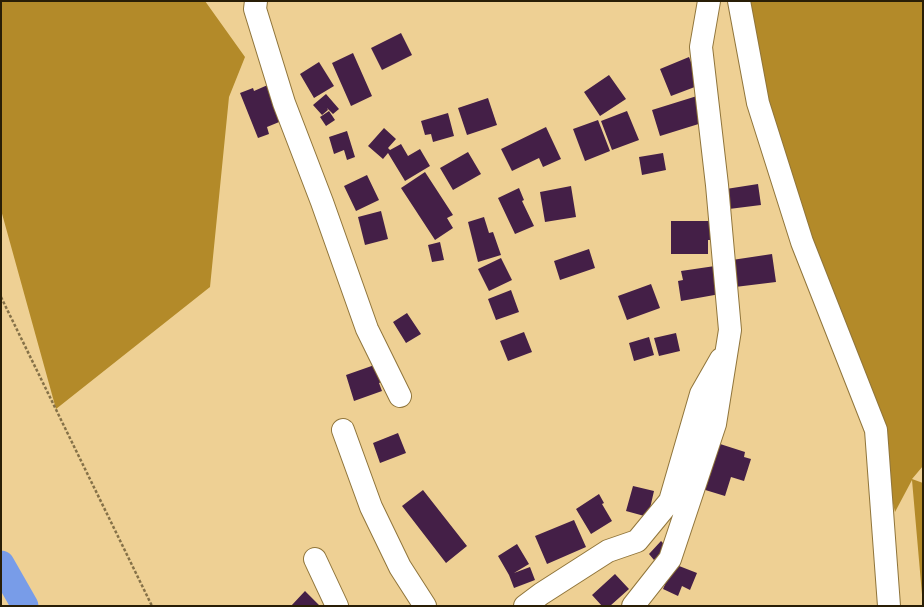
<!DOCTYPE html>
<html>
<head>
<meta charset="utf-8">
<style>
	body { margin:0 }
	#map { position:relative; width:924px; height:607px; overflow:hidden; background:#eed094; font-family:Poppins,sans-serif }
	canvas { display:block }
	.frame { position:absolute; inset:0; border:2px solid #291e06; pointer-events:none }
</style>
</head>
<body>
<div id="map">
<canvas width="924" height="607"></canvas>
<div class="frame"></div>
</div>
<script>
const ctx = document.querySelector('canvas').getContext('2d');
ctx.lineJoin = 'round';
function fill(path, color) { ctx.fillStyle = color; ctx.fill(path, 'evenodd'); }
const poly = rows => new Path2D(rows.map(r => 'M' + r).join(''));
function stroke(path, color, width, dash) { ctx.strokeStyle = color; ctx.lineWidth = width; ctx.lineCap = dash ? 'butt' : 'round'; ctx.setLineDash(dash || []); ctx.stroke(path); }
const forest = poly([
	[1,1,205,1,245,57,229,97,210,287,56,409,1,210],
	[739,1,923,1,923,466,912,479,923,483,923,606,912,480,895,512,876,430,802,242]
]);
const river = poly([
	[1,564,25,606]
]);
const building = poly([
	[401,33,412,55,382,70,371,48],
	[353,53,372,96,351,106,332,63],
	[689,57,700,85,671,96,660,69],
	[319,62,334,86,314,98,300,74],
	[609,75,626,99,600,116,584,92],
	[270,84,284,120,267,127,269,134,258,138,240,93,253,88,254,91],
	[326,94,339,109,333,114,327,108,328,110,322,115,313,105],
	[697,96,705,122,660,136,652,110],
	[488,98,497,125,467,135,458,108],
	[329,111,335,120,326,126,320,117],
	[627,111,639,140,612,150,601,121],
	[448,113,454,136,433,142,431,134,425,135,421,121],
	[598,120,610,151,585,161,573,129],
	[546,127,561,159,543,167,539,158,512,171,501,149],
	[384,128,396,139,388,148,390,150,401,144,408,156,420,149,430,166,405,181,388,153,383,159,368,146],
	[347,131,355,157,347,160,344,150,334,154,329,137],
	[468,152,481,174,453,190,440,168],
	[663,153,666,170,642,175,639,157],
	[425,172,453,215,447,218,453,228,435,240,401,188],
	[367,175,379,200,356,211,344,186],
	[758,184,761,205,729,209,726,189],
	[571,186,576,217,545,222,540,192],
	[519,188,524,200,522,201,534,226,515,234,498,198],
	[381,211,388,239,365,245,358,217],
	[484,217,489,233,493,232,501,255,478,262,468,222],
	[671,221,718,221,717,240,708,240,708,254,671,254],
	[440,242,444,260,432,262,428,245],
	[589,249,595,268,560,280,554,261],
	[772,254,776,282,735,287,732,260],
	[501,258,512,280,489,291,478,269],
	[715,266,720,294,681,301,678,281,683,280,681,271],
	[651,284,660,308,627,320,618,296],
	[511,290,519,312,496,320,488,299],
	[407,313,421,334,406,343,393,322],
	[524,332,532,352,508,361,500,341],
	[676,333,680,351,659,356,654,338],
	[649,337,654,355,634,361,629,343],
	[383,362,388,380,379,383,382,391,354,401,346,375],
	[398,433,406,453,380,463,373,443],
	[717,443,745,452,744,457,751,459,744,481,731,477,725,496,702,489],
	[633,486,654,491,648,517,626,511],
	[423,490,467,546,446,563,402,506],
	[599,494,604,503,602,504,612,521,591,534,576,509],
	[574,520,586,547,547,564,535,536],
	[661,541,667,547,654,560,649,554],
	[517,544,529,564,514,573,530,567,535,580,514,588,509,575,498,556],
	[674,564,697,573,690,590,682,586,678,596,663,589],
	[615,574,629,589,610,606,602,606,592,595],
	[305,591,320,606,291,606]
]);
const path = poly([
	[1,297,152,606]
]);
const minor = poly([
	[256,1,255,9,284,103,322,202,367,329,400,396],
	[739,1,758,103,802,242,876,430,889,606],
	[343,430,371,507,400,567,425,606],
	[315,559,337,606],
	[525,606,541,594,608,551,637,541,670,501,701,394,721,359],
	[633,606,670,559,715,424,730,330,717,185,701,47,709,1]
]);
fill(forest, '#b38a29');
stroke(river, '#789ce8', 27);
fill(building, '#441f47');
stroke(minor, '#90753b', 24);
stroke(path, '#857148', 2.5, [3, 2]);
stroke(minor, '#fff', 22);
</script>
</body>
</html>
